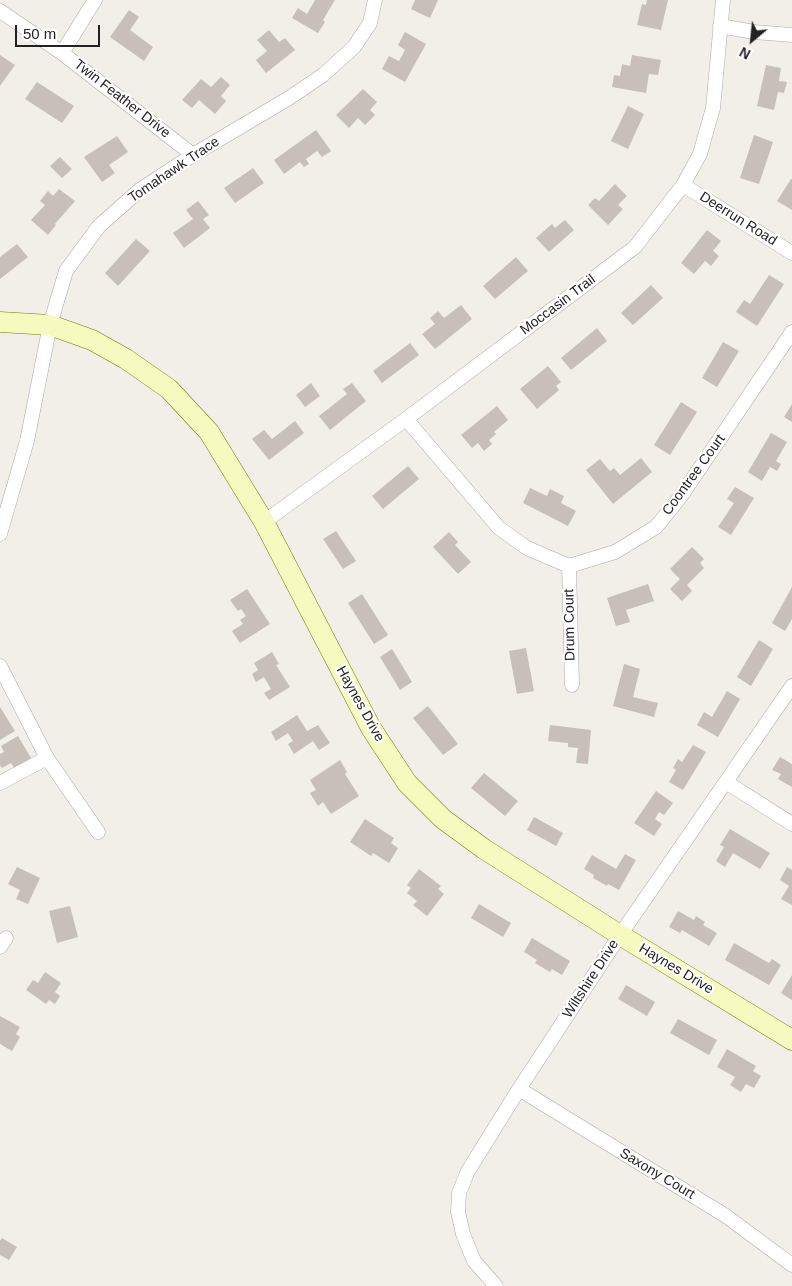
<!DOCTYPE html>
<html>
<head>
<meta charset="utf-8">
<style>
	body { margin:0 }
	#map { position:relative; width:792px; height:1286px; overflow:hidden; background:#f2efe9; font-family:Helvetica,sans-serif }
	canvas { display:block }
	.north { position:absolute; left:727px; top:15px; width:50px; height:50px; -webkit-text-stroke:4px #fff; paint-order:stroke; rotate:208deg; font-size:14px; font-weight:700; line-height:20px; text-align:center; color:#222 }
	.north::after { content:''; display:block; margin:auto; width:18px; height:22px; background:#222; clip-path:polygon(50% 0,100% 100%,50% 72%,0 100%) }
	.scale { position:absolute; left:15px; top:25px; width:85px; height:22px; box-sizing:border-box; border:2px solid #222; border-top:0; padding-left:6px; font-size:15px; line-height:18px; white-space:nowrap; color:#222; -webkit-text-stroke:4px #fff; paint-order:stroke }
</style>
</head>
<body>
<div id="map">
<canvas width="792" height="1286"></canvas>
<div class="north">N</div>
<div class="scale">50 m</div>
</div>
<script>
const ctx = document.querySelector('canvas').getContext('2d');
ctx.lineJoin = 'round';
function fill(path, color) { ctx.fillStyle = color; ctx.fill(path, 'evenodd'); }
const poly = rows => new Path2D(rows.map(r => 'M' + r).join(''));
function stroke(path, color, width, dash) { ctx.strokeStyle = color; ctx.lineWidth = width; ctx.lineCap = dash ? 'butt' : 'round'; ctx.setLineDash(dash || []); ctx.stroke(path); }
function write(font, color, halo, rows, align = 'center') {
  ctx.font = font + ' Helvetica,sans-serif'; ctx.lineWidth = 4.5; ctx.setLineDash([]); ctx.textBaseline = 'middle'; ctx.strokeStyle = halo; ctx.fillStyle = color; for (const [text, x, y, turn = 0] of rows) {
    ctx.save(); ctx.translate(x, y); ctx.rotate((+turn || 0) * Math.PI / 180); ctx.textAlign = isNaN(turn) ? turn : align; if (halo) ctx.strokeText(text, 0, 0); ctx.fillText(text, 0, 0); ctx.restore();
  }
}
const building = poly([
	[315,0,335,0,323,20,325,22,318,33,292,18,298,8,307,14],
	[415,0,438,0,430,18,411,9],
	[647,0,668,0,661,30,637,25,642,4,646,5],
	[129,10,139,17,130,30,153,47,144,61,110,37],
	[269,30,279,42,285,38,295,50,266,73,256,60,267,51,257,40],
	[405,32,426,44,405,82,382,69,389,56,399,61,405,50,398,45],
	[0,55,15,65,0,86],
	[632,55,661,60,658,75,649,74,646,93,612,87,614,75,620,76,622,64,630,66],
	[766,65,781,68,779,81,787,82,784,93,778,92,774,110,757,106],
	[221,77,230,85,221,96,226,101,215,114,199,100,192,108,182,100,201,79,211,87],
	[37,82,74,106,62,123,25,99],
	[363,89,377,102,370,110,375,115,365,125,358,118,349,128,336,115],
	[628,106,644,114,628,149,611,141],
	[316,130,331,151,322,157,317,151,306,159,309,164,304,167,300,162,284,174,274,160],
	[754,135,773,142,759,184,740,178],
	[117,136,128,152,109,165,115,173,102,182,84,157],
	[60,157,72,169,62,178,50,166],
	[253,168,264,183,235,203,224,188],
	[791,179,792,179,792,210,777,201],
	[615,184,627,196,618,205,623,209,608,225,588,205,595,198,599,201],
	[59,189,75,201,55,224,56,225,48,235,31,220,45,205,40,201,48,191,53,196],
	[198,201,209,215,203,219,210,228,184,248,173,233,193,219,186,210],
	[565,220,574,230,549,252,536,238,552,224,555,228],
	[707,230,721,241,713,251,719,256,711,266,705,261,694,274,681,263],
	[136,239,150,251,118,286,105,273],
	[17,244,28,257,0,279,0,257],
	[516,257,528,271,495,299,483,286],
	[769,275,784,284,757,326,736,312,744,300,750,304],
	[651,285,663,298,633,325,621,313],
	[461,305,472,319,435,349,422,334,435,324,430,318,438,311,444,318],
	[597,328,607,341,571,370,561,358],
	[723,342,739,351,717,387,702,378],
	[410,343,419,355,382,383,373,371],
	[548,366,561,382,556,386,559,390,537,409,520,389],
	[311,383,320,396,305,407,296,395],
	[352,383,366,401,330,430,319,416,347,394,343,389],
	[681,402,697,412,670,455,654,445],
	[792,404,792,422,784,417],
	[497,406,508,420,494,432,496,434,489,440,492,444,484,451,478,443,472,448,461,435],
	[295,421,304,433,269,460,252,439,264,430,272,439],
	[771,433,787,442,776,461,781,464,777,471,770,467,762,481,748,472],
	[641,458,652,472,613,504,586,470,600,459,610,471,614,468,620,475],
	[408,466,419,479,383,509,372,496],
	[735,487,754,498,731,535,718,527,734,503,727,499],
	[530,488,547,496,550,489,564,496,561,503,576,511,568,526,523,503],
	[336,531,356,561,343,569,323,539],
	[449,532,458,542,455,545,471,562,458,574,433,547],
	[692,547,704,559,700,563,704,568,687,585,692,591,682,601,670,589,680,579,670,569],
	[648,584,654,601,626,610,630,622,616,626,607,598],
	[792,587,792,619,785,631,772,623],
	[247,589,270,624,240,643,232,631,243,624,240,620,246,616,241,609,238,611,230,600],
	[362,594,388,635,374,644,348,603],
	[759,640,773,649,751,686,737,677],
	[526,648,534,691,517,694,509,651],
	[392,649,412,682,400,690,380,657],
	[272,652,279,664,276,665,290,687,269,700,264,693,271,689,264,677,256,682,252,674,258,670,254,663],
	[624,664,640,669,633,697,658,703,654,717,613,706],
	[727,691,740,699,718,737,697,725,704,712,712,717],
	[428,706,458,744,443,755,413,718],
	[0,707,15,731,0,740],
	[297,715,307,731,318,725,330,743,319,750,313,741,294,754,288,744,293,741,288,733,276,741,271,732],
	[550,725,591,730,588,764,576,763,578,748,568,747,568,743,548,741],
	[18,736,31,758,14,768,11,763,2,768,0,765,0,754,4,752,1,746],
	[693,745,706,752,683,790,669,782,676,770,673,768,678,759,682,762],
	[780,757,792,764,792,787,778,779,781,774,772,770],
	[340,760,347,772,345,774,359,796,331,814,323,802,318,806,310,793,316,790,310,780],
	[484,773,518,801,505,816,471,788],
	[656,791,673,803,664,815,659,812,655,819,662,824,654,836,634,823],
	[534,817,563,833,556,846,527,830],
	[365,819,394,838,391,843,398,848,389,863,373,853,371,856,350,842],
	[730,829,770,853,760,869,733,853,725,867,716,861,724,847,720,845],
	[625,854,636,860,619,890,608,884,607,886,593,878,594,875,584,869,592,855,616,869],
	[17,867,40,878,28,904,16,899,20,890,8,884],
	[787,867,792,870,792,905,781,899,789,886,780,880],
	[419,869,441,886,438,889,444,894,427,916,413,905,417,901,407,893,411,888,407,885],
	[479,904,511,923,503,937,471,918],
	[70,906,78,937,57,943,49,911],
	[678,911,694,920,696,916,705,922,703,925,717,933,709,946,682,930,680,933,669,927],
	[532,938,570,961,562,975,552,969,550,972,535,963,537,960,524,952],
	[734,943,769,963,772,959,781,965,769,985,725,960],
	[45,972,61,983,55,992,60,996,55,1004,49,1000,46,1004,26,990,33,980,38,983],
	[792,975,792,1000,781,993],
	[626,985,655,1002,647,1016,618,999],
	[0,1016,20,1027,16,1034,20,1037,12,1051,0,1044],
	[678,1019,717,1040,709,1055,670,1033],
	[727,1049,756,1066,753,1071,761,1076,754,1088,746,1084,741,1092,730,1085,735,1077,717,1067],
	[2,1238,17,1247,9,1260,0,1255,0,1241]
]);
const street = poly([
	[0,11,62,53,193,155],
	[720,26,754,32,792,35],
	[62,53,95,0],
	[683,185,792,253],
	[406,419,499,528,527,548,569,566,615,552,656,527,681,496,792,332],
	[264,522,406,419,635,247,683,185,700,154,713,108,723,0],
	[0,534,27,441,50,325,66,271,99,226,141,189,193,155,289,98,323,75,354,47,370,23,375,0],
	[569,566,572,685],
	[0,666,47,758,98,832],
	[726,782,792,824],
	[0,783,47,758],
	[0,947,6,938],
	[519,1089,726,1216,792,1265],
	[496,1286,474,1261,463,1234,458,1212,459,1193,468,1171,519,1089,620,935,792,686]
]);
const secondary = poly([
	[0,322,50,325,92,340,126,359,169,389,209,432,264,522,371,728,407,783,443,819,484,849,620,935,792,1040]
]);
const streetNames = [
	["Twin Feather Drive",122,99,38],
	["Tomahawk Trace",174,170,-34],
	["Deerrun Road",738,219,32],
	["Moccasin Trail",558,305,-37],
	["Coontree Court",694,475,-54],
	["Drum Court",570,625,-91],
	["Haynes Drive",360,704,61],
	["Haynes Drive",676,969,31],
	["Wiltshire Drive",591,979,-57],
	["Saxony Court",657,1174,31]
];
fill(building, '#c7bfb8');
stroke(street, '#a9a9a9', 15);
stroke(secondary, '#707d05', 21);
stroke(street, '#fff', 14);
stroke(secondary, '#f7fabf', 20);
write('14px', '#222', '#fff', streetNames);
</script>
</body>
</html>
